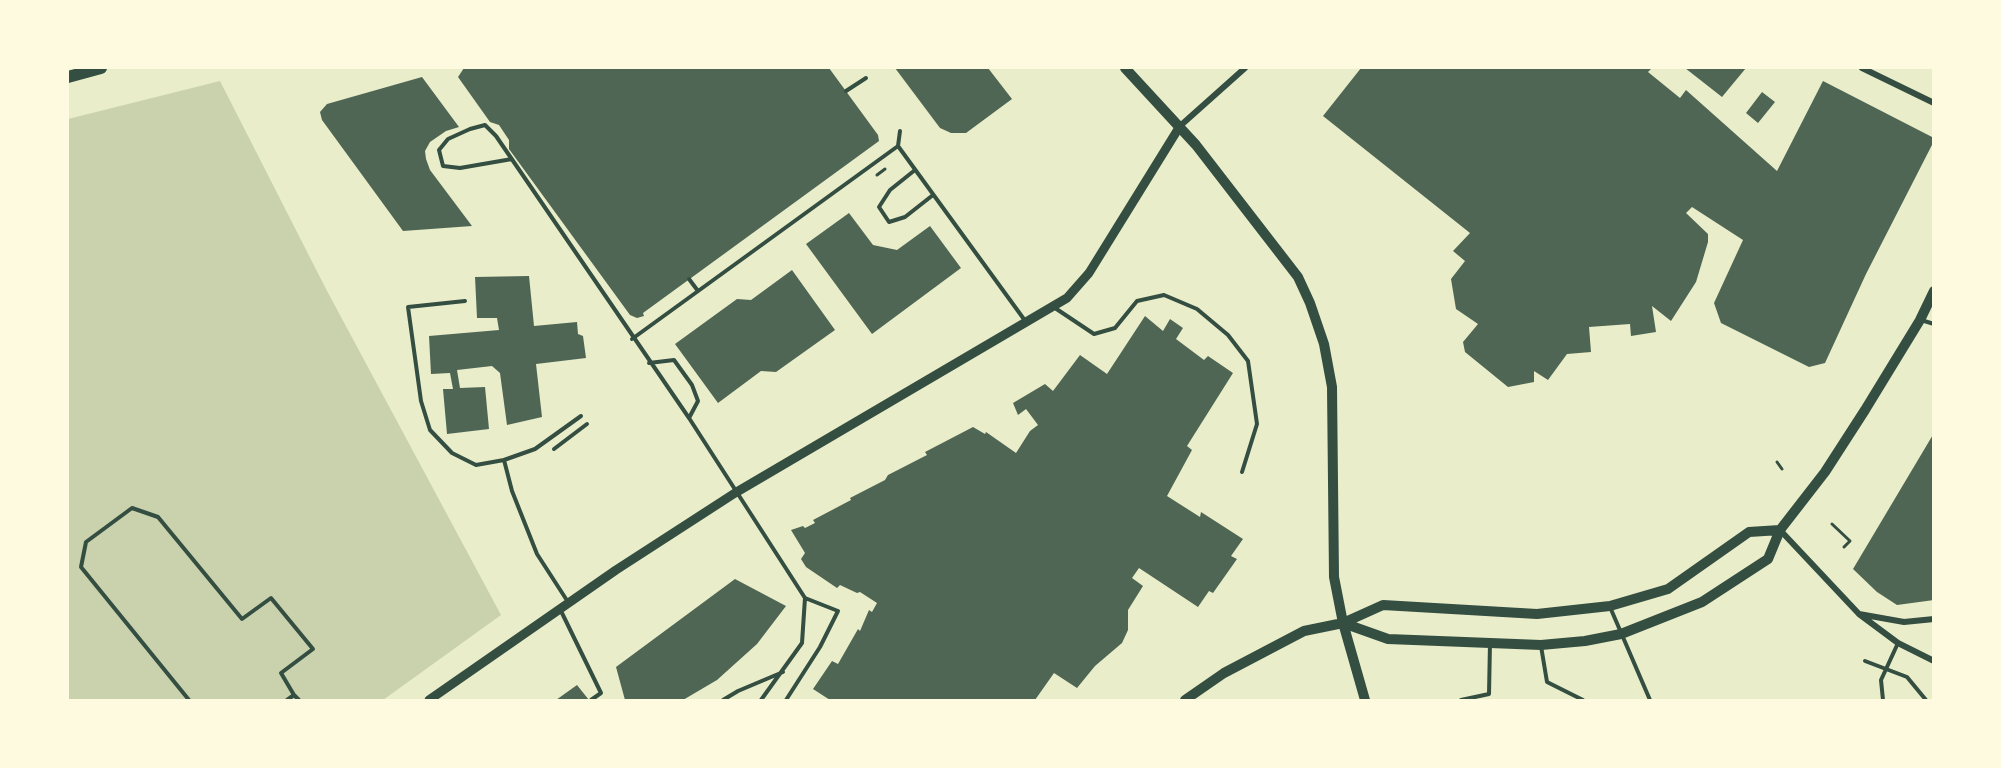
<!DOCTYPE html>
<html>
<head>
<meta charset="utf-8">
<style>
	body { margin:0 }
	#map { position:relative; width:2001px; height:768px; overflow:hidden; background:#e9edc9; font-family:Ubuntu,sans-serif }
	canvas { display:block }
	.frame { position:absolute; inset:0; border:69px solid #fefae0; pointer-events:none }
</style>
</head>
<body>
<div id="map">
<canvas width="2001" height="768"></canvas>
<div class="frame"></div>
</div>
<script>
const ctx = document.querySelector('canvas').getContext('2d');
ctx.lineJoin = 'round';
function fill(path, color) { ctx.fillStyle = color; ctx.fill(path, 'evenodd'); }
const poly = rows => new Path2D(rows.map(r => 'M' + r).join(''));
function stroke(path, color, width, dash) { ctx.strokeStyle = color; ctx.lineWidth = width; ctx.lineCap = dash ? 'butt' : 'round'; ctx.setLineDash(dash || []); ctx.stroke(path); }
const green = poly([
	[220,81,326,289,501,615,383,700,68,700,68,119]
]);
const building = poly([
	[464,68,829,68,878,135,879,141,643,313,644,316,637,318,630,315,509,149,509,140,499,125,490,122,458,77],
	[895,68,988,68,1012,99,966,133,951,133,940,128],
	[1361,68,1652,68,1648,72,1680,98,1686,90,1777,171,1823,81,1934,138,1934,141,1866,274,1825,363,1809,367,1721,323,1714,303,1743,240,1692,207,1686,213,1708,234,1708,242,1696,282,1671,321,1652,306,1656,332,1631,336,1630,324,1589,327,1591,352,1567,354,1548,380,1534,371,1534,382,1508,387,1465,352,1463,342,1478,324,1456,309,1451,279,1465,261,1453,251,1470,233,1323,116],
	[1685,68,1746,68,1722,97],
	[422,77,459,127,446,131,430,142,425,151,426,159,430,170,472,226,403,231,322,120,320,112,327,104],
	[1762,92,1775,102,1758,123,1746,113],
	[849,213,873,245,897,250,930,226,961,268,872,334,806,244],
	[792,270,835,330,776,372,761,371,718,403,675,344,737,299,751,300],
	[529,276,534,326,577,322,578,334,583,336,586,358,536,364,542,417,507,425,500,373,492,366,457,370,460,388,485,387,489,429,447,434,443,389,453,389,450,373,431,374,429,336,499,330,497,318,477,318,475,277],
	[1145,316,1163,331,1170,319,1183,328,1176,339,1204,360,1208,356,1233,373,1187,446,1192,450,1167,496,1200,517,1201,512,1243,539,1231,556,1237,559,1213,593,1209,591,1198,607,1139,568,1132,578,1143,586,1128,610,1128,630,1122,643,1095,666,1077,688,1054,673,1035,700,830,700,813,689,832,661,838,664,858,629,860,631,869,610,872,612,877,603,860,592,857,593,840,585,837,588,806,567,801,559,805,553,791,530,803,526,805,528,815,523,813,520,851,500,850,498,885,480,888,475,927,455,925,452,973,427,985,434,986,432,1016,453,1030,431,1038,425,1026,409,1018,415,1013,403,1045,384,1053,391,1080,355,1107,374],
	[1934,433,1934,600,1897,605,1877,592,1853,569],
	[735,579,786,606,757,644,717,680,683,700,625,700,616,667],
	[577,685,589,700,556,700]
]);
const path = poly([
	[877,175,885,169],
	[1777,462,1782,469],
	[1832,524,1850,541,1844,547]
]);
const service = poly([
	[846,91,866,78],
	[900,131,898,146,1026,322],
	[512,159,460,168,443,166,439,150,448,139,470,129,485,125,496,136,689,418,805,598,802,643,761,700],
	[915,170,890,190,879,207,889,222,905,217,933,195],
	[689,279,698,291],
	[465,301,408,307,421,401,430,430,452,453,476,465,504,460,512,491,537,554,568,602],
	[1055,308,1094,334,1115,328,1137,301,1164,295,1197,309,1228,335,1248,361,1257,424,1242,472],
	[1921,320,1934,324],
	[632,339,898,146],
	[649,363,674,360,692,385,698,401,689,418],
	[554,449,587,424],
	[504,460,535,449,581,416],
	[1610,607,1650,700],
	[561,611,601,693,591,700],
	[1541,646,1547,682,1583,700],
	[1865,661,1907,677,1926,700],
	[189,700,81,567,86,542,132,508,158,517,242,619,271,598,313,649,281,673,294,695],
	[287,700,294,695,299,700],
	[723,700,738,691,783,672],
	[786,700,820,647,838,611,805,598],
	[1461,700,1489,694,1490,643],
	[1883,700,1881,680,1898,643]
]);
const minor = poly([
	[1862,68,1934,103],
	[1180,126,1245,68],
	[1780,530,1859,614,1898,643,1934,661],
	[1859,614,1904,622,1934,619]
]);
const tertiary = poly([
	[429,700,616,570,735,493,1067,298,1089,273,1180,126]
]);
const secondary = poly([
	[1125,68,1196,145,1298,277,1310,303,1324,344,1332,387,1334,577,1343,623,1365,700],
	[1343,623,1388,639,1541,645,1585,641,1621,634,1702,602,1768,559,1780,530,1825,472,1865,410,1920,320,1934,291],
	[1185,700,1224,673,1304,631,1343,623,1383,605,1537,614,1610,606,1668,589,1749,532,1780,530]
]);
const motorway = poly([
	[68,77,101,68]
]);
fill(green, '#cad2ad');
fill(building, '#4f6655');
stroke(path, '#344e41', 3);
stroke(service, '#344e41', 4);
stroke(minor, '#344e41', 6);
stroke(tertiary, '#344e41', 9);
stroke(secondary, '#344e41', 10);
stroke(motorway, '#344e41', 12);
</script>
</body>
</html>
